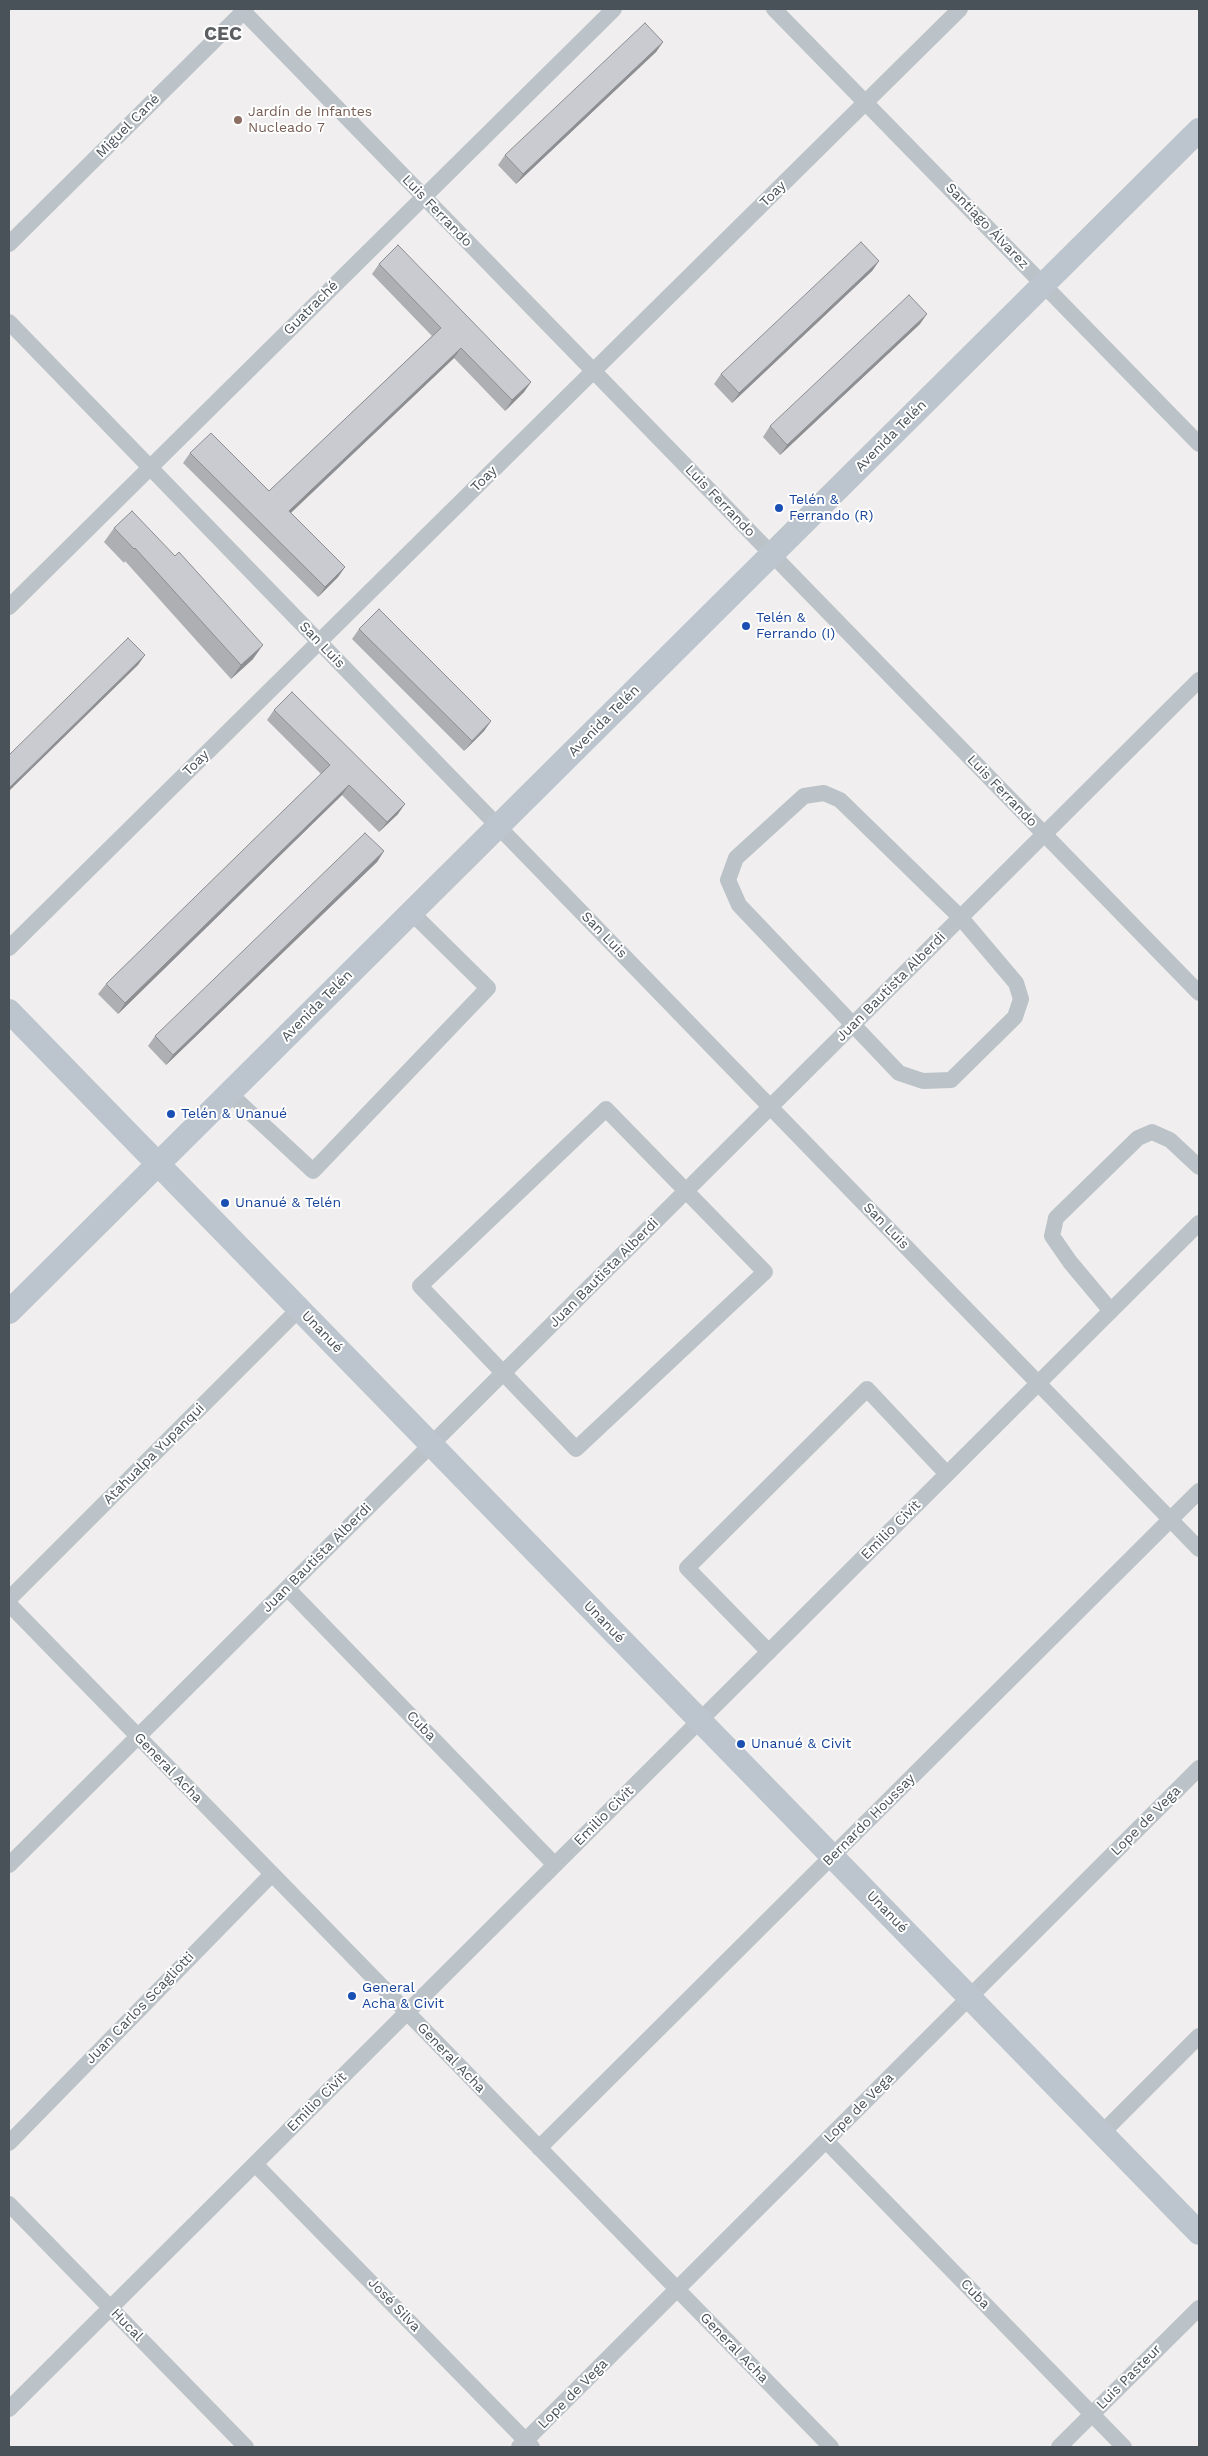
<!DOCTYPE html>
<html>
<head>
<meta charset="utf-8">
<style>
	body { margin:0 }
	#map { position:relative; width:1208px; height:2456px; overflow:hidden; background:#f0eeee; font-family:"Work Sans",sans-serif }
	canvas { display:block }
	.frame { position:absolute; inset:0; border:10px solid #485258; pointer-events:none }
</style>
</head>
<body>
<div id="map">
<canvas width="1208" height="2456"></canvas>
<div class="frame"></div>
</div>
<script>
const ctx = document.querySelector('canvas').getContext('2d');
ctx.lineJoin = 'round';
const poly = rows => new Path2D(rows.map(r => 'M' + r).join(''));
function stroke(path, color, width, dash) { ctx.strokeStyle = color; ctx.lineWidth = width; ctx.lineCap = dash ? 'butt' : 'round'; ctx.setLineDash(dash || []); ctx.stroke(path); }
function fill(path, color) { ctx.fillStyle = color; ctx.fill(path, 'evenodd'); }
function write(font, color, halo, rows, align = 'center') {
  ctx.font = font + ' "Work Sans",sans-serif'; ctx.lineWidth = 4; ctx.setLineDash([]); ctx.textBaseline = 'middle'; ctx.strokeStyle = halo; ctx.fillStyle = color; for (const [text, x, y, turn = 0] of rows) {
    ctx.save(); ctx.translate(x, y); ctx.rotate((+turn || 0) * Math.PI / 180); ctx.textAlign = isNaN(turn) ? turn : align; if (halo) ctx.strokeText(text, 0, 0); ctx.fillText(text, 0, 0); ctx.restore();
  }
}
const street = poly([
	[241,9,1199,993],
	[774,9,1199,444],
	[9,244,246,9],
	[9,322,1199,1549],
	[9,607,614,9],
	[824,793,840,800,961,918,1016,983,1021,999,1015,1017,951,1080,923,1081,899,1073,739,905,728,880,736,858,804,796,824,793],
	[9,948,960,9],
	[229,1093,313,1171,488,988,411,912],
	[606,1109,765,1272,576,1449,420,1286,606,1109],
	[1111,1311,1070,1262,1052,1236,1056,1218,1138,1138,1152,1132,1170,1140,1199,1167],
	[287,1588,555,1865],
	[9,1599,299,1309],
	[9,1604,831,2447],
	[769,1652,687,1568,867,1389,947,1474],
	[9,1865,1199,680],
	[1102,2133,1199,2036],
	[826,2141,1124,2447],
	[9,2143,272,1874],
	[539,2148,1199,1491],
	[255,2164,532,2447],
	[9,2204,246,2447],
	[9,2409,1199,1223],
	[519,2447,1199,1768],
	[1059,2447,1199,2308]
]);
const secondary = poly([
	[9,1011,1199,2233],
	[9,1312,1199,130]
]);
const wall = poly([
	[663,42,656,52,516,184,498,165,505,155],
	[879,261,872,271,732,403,714,384,721,374],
	[379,264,531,382,524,392,505,411,454,358,291,513,345,567,338,577,318,597,183,463,190,453,269,491,432,336,372,274],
	[920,324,780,455,763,437,770,426],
	[132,511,253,659,231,679,125,561,124,563,104,542,114,528],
	[359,629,491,721,484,731,464,751,352,639],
	[274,710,398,814,379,832,342,795,118,1014,98,994,106,984,321,774,267,720],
	[384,851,377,862,166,1065,148,1046,155,1036]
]);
const shadedWall = poly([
	[663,42,656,52,516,184,523,174],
	[879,261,872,271,732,403,739,393],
	[927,314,920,324,780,455,787,445],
	[461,348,454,358,282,521,289,511],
	[531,382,524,392,505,411,512,400],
	[345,567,338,577,318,597,325,587],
	[263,645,253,659,231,679,241,665],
	[145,655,138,665,9,791,9,788],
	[491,721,484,731,464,751,472,741],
	[349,785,342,795,118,1014,125,1003],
	[405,804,398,814,379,832,387,822],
	[384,851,377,862,166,1065,173,1055]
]);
const building = poly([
	[645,23,663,42,523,174,505,155,645,23],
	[861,242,879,261,739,393,721,374,861,242],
	[398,245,531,382,512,400,461,348,289,511,345,567,325,587,190,453,211,433,269,491,441,328,379,264,398,245],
	[909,295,927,314,787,445,770,426,909,295],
	[132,511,175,556,179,552,263,645,241,665,135,548,134,549,114,528,132,511],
	[379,609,491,721,472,741,359,629,379,609],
	[128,638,145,655,9,788,9,755,128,638],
	[292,692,405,804,387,822,349,785,125,1003,106,984,330,765,274,710,292,692],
	[365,833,384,851,173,1055,155,1036,365,833]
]);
const markers = [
	[238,120,5,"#8d6e63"],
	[779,508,5,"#1a4fb4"],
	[746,626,5,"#1a4fb4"],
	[171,1114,5,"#1a4fb4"],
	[225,1203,5,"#1a4fb4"],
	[741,1744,5,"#1a4fb4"],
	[352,1996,5,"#1a4fb4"]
];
const educationNames = [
	["Jardín de Infantes",248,112],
	["Nucleado 7",248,128]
];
const streetNames = [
	["Miguel Cané",128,126,-45],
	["Toay",773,194,-45],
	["Luis Ferrando",437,211,46],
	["Santiago Álvarez",987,226,46],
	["Guatraché",311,308,-45],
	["Avenida Telén",891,436,-45],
	["Toay",484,479,-45],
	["Luis Ferrando",720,501,46],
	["San Luis",322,645,46],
	["Avenida Telén",604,721,-45],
	["Toay",196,763,-45],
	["Luis Ferrando",1002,791,46],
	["San Luis",604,935,46],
	["Juan Bautista Alberdi",891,987,-45],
	["Avenida Telén",317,1006,-45],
	["San Luis",886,1226,46],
	["Juan Bautista Alberdi",604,1273,-45],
	["Unanué",322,1332,46],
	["Atahualpa Yupanqui",154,1454,-45],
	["Emilio Civit",891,1530,-45],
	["Juan Bautista Alberdi",317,1558,-45],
	["Unanué",604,1622,46],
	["Cuba",421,1726,46],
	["General Acha",168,1768,46],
	["Emilio Civit",604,1816,-45],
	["Bernardo Houssay",869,1820,-45],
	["Lope de Vega",1146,1821,-45],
	["Unanué",887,1912,46],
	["Juan Carlos Scagliotti",140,2008,-46],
	["General Acha",451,2058,46],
	["Emilio Civit",317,2102,-45],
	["Lope de Vega",859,2108,-45],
	["Cuba",975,2294,46],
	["José Silva",394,2305,46],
	["Hucal",127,2325,46],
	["General Acha",734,2348,46],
	["Luis Pasteur",1129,2377,-45],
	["Lope de Vega",573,2394,-45]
];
const transitNames = [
	["Telén &",789,500],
	["Ferrando (R)",789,516],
	["Telén &",756,618],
	["Ferrando (I)",756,634],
	["Telén & Unanué",181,1114],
	["Unanué & Telén",235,1203],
	["Unanué & Civit",751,1744],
	["General",362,1988],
	["Acha & Civit",362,2004]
];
const districtNames = [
	["CEC",223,34]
];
stroke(street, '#bbc3c8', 16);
stroke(secondary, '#bcc5cd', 24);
fill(wall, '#adafb3');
fill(shadedWall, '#8d8e92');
fill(building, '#c9cbd0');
stroke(building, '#8d8e92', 1);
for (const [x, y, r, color] of markers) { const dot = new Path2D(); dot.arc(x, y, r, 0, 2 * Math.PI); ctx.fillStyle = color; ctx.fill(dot); stroke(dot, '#fff', 2); }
write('14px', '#785e54', '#fff', educationNames, 'left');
write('14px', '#485258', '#fff', streetNames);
write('14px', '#164399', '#fff', transitNames, 'left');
write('bold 19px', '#5b5f62', '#fff', districtNames);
</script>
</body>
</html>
